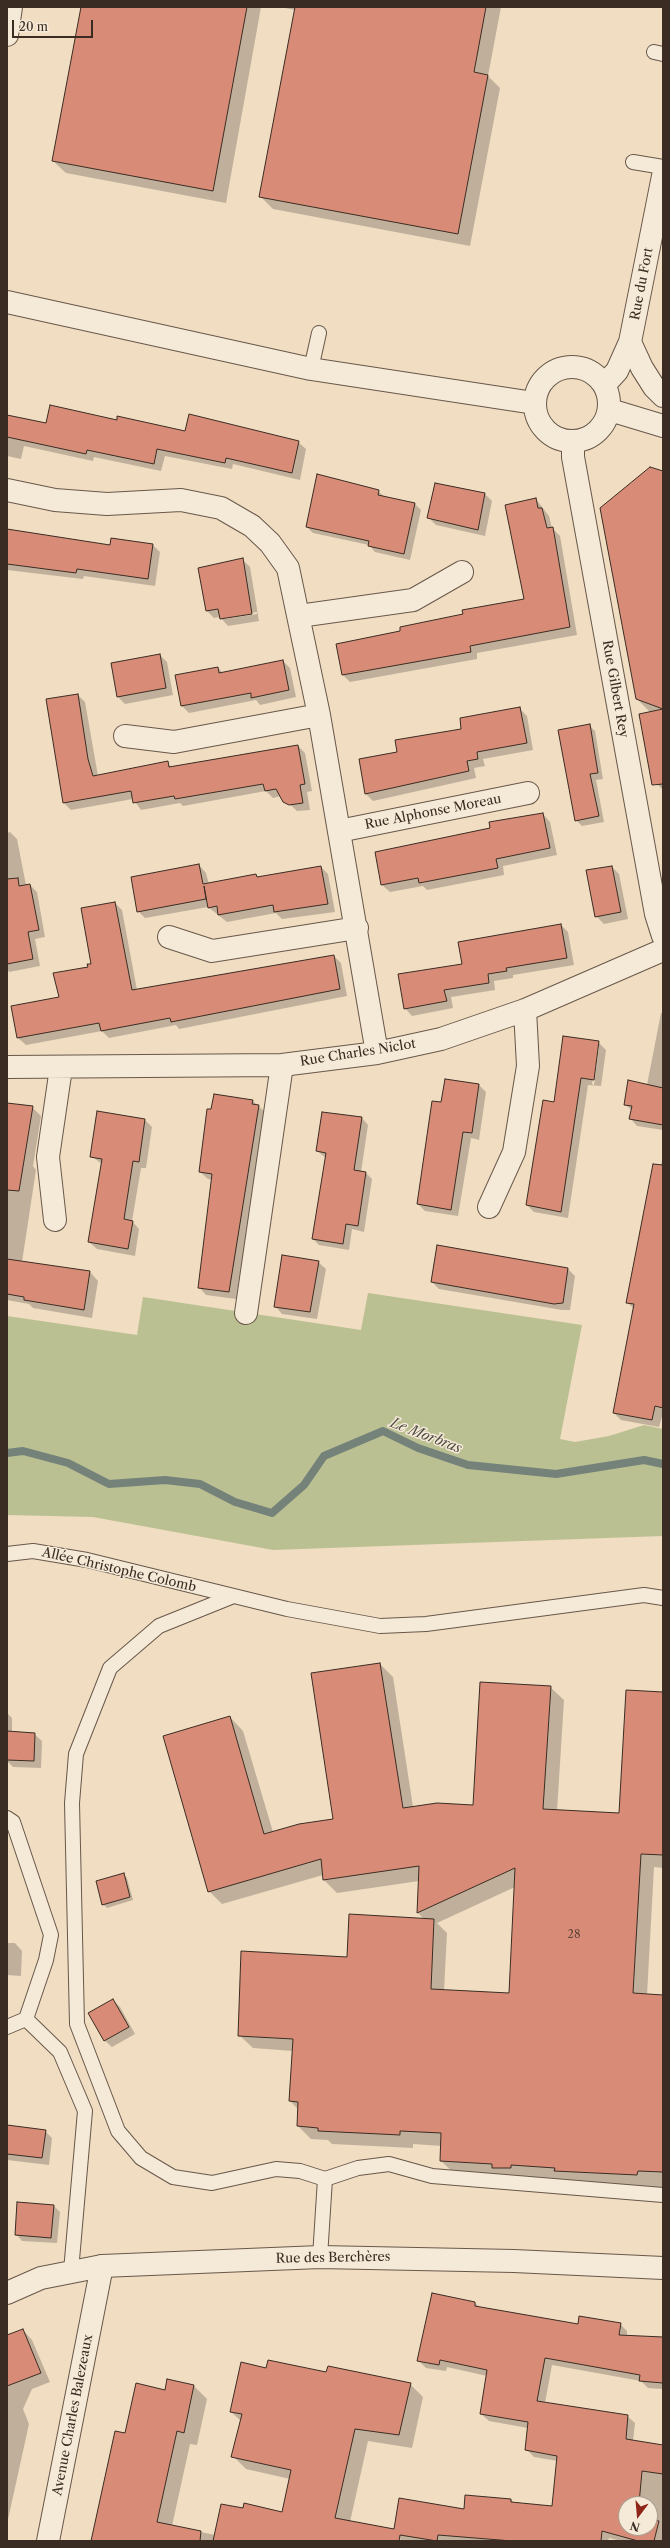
<!DOCTYPE html>
<html>
<head>
<meta charset="utf-8">
<style>
	body { margin:0 }
	#map { position:relative; width:670px; height:2548px; overflow:hidden; background:#f0ddc2; font-family:"Libre Caslon Text",serif }
	canvas { display:block }
	.frame { position:absolute; inset:0; border:8px solid #3a2c22; pointer-events:none }
	.north { position:absolute; left:618px; top:2496px; width:40px; height:40px; box-sizing:border-box; background:#f5e9d7; border:1px solid #aa9d8f; border-radius:50%; rotate:196deg; font-size:11px; font-weight:700; line-height:16px; text-align:center; color:#3a2c22 }
	.north::after { content:''; display:block; margin:auto; width:14px; height:18px; background:#8f2418; clip-path:polygon(50% 0,100% 100%,50% 72%,0 100%) }
	.scale { position:absolute; left:12px; top:20px; width:81px; height:18px; box-sizing:border-box; border:2px solid #3a2c22; border-top:0; padding-left:5px; font-size:12px; line-height:14px; white-space:nowrap; color:#3a2c22; -webkit-text-stroke:3px #f5e9d7; paint-order:stroke }
</style>
</head>
<body>
<div id="map">
<canvas width="670" height="2548"></canvas>
<div class="frame"></div>
<div class="north">N</div>
<div class="scale">20 m</div>
</div>
<script>
const ctx = document.querySelector('canvas').getContext('2d');
ctx.lineJoin = 'round';
function fill(path, color) { ctx.fillStyle = color; ctx.fill(path, 'evenodd'); }
const poly = rows => new Path2D(rows.map(r => 'M' + r).join(''));
function stroke(path, color, width, dash) { ctx.strokeStyle = color; ctx.lineWidth = width; ctx.lineCap = dash ? 'butt' : 'round'; ctx.setLineDash(dash || []); ctx.stroke(path); }
function write(font, color, halo, rows, align = 'center') {
  ctx.font = font + ' "Libre Caslon Text",serif'; ctx.lineWidth = 3; ctx.setLineDash([]); ctx.textBaseline = 'middle'; ctx.strokeStyle = halo; ctx.fillStyle = color; for (const [text, x, y, turn = 0] of rows) {
    ctx.save(); ctx.translate(x, y); ctx.rotate((+turn || 0) * Math.PI / 180); ctx.textAlign = isNaN(turn) ? turn : align; if (halo) ctx.strokeText(text, 0, 0); ctx.fillText(text, 0, 0); ctx.restore();
  }
}
const green = poly([
	[368,1293,582,1325,560,1439,575,1442,609,1436,644,1425,663,1429,663,1536,273,1550,93,1517,7,1515,7,1316,137,1335,143,1297,361,1330]
]);
const shadow = poly([
	[82,7,261,7,226,203,66,173,53,161],
	[280,7,501,7,488,76,500,88,470,246,273,209,260,196,295,10],
	[7,416,46,424,117,421,186,432,298,442,306,449,300,480,233,464,232,469,165,456,161,471,94,457,93,461,24,446,21,459,7,456],
	[663,472,663,790,652,779,651,713,637,699],
	[378,491,385,497,415,504,421,510,410,560,375,552,369,545,313,533,307,527],
	[485,494,492,501,485,536,436,525,428,517],
	[536,499,549,516,552,528,560,536,577,635,477,653,477,659,350,682,343,675,402,631,525,600],
	[7,530,110,546,153,545,160,552,155,586,84,576,83,579,7,570],
	[243,560,250,567,259,621,228,626,220,617,214,618,207,611],
	[257,612,257,614,225,619,225,617],
	[160,655,167,662,173,695,125,704,118,697],
	[283,661,290,668,296,697,260,705,256,700,189,713,182,706,176,676,218,668,223,673],
	[78,695,85,702,98,776,167,763,173,768,298,746,305,753,312,791,307,792,310,810,297,811,281,796,273,798,266,791,183,806,180,803,141,810,133,799,71,810,64,803],
	[519,708,527,716,533,750,483,759,485,766,474,768,476,778,373,801,366,794,360,760,398,753],
	[589,725,595,731,603,779,596,780,604,822,582,826,576,820],
	[543,814,550,822,557,855,503,866,504,875,427,890,423,886,390,892,382,885,492,829],
	[10,832,17,839,26,885,30,885,37,892,45,937,35,939,40,966,9,972,7,969,7,833],
	[199,865,206,873,209,884,256,875,259,878,321,867,328,874,335,912,282,919,276,913,227,922,208,907,145,918,138,911],
	[612,867,619,874,628,919,604,924,596,916],
	[115,903,122,910,137,990,334,956,341,963,347,996,179,1029,176,1025,109,1038,102,1031,26,1045,18,1038,92,965],
	[561,925,568,932,574,965,513,975,513,978,494,981,495,990,451,997,453,1008,412,1016,405,1008,463,965],
	[661,1013,663,1013,663,1130,637,1126,630,1118,632,1111,625,1104,647,1085],
	[598,1042,606,1050,601,1086,588,1085,568,1218,534,1212,527,1205,555,1103],
	[597,1047,599,1047,594,1085,592,1084],
	[446,1080,479,1085,486,1092,479,1140,471,1138,458,1216,425,1211,418,1204],
	[253,1101,266,1113,236,1299,206,1295,199,1287,213,1180,208,1179,200,1172],
	[7,1104,32,1107,41,1116,33,1166,36,1170,22,1262,90,1272,98,1281,92,1318,33,1308,29,1304,7,1300],
	[97,1112,145,1120,152,1127,146,1168,141,1168,132,1221,139,1229,135,1256,97,1249,89,1242,102,1164,91,1156],
	[323,1113,362,1118,368,1125,361,1172,366,1173,372,1179,364,1232,352,1229,349,1250,319,1245,313,1239,326,1158,317,1151],
	[663,1155,663,1413,659,1427,621,1420,614,1413,634,1309,627,1302,655,1197],
	[318,1262,326,1269,317,1319,282,1314,275,1306],
	[568,1269,575,1276,570,1310,562,1310,439,1289,432,1282],
	[380,1664,393,1677,413,1807,474,1806,550,1687,564,1700,557,1811,620,1814,663,1693,663,1868,654,1867,647,1995,663,1996,663,2188,455,2174,441,2161,442,2146,413,2144,413,2148,332,2144,328,2140,311,2139,298,2126,299,2110,290,2101,293,2051,253,2048,239,2035,348,1958,424,1919,418,1913,419,1881,337,1893,324,1880,323,1875,222,1904,209,1891,230,1717,243,1731,273,1832,334,1819],
	[515,1887,510,1994,444,1991,447,1933,437,1923],
	[7,1713,12,1718,12,1732,34,1734,42,1741,41,1768,13,1767,7,1761],
	[123,1874,127,1878,133,1900,107,1908,103,1904],
	[7,1943,15,1943,22,1951,21,1976,7,1975],
	[113,2000,120,2007,135,2034,112,2047,104,2040],
	[7,2126,45,2131,52,2138,49,2165,7,2160],
	[54,2206,60,2212,57,2243,22,2241,16,2234],
	[475,2303,479,2307,579,2325,620,2324,627,2331,627,2336,663,2338,663,2389,648,2388,641,2381,552,2365,545,2403,627,2416,635,2423,633,2441,663,2446,663,2541,621,2541,609,2538,608,2541,402,2541,395,2534,511,2500,515,2503,553,2507,558,2461,534,2457,526,2449,528,2428,489,2421,481,2414,487,2376,447,2367,446,2371,426,2368,418,2360],
	[626,2504,650,2504,650,2528,626,2528],
	[23,2330,32,2340,50,2382,32,2389,23,2409,29,2424,7,2524,7,2337],
	[267,2370,326,2374,410,2384,423,2397,412,2448,368,2441,350,2522,392,2541,92,2541,126,2435,165,2391,194,2386,207,2399,197,2445,190,2444,172,2526,215,2535,243,2509,282,2513,290,2479,246,2469,233,2456,241,2421,231,2412]
]);
const stream = poly([
	[7,1453,23,1451,68,1463,109,1484,165,1480,200,1484,235,1502,272,1513,304,1485,324,1456,383,1431,418,1448,468,1465,556,1474,644,1460,663,1464]
]);
const building = poly([
	[81,7,247,7,213,191,52,161,81,7],
	[295,7,486,7,474,72,488,75,458,234,259,197,295,7],
	[50,405,117,420,117,416,185,431,189,414,299,441,292,473,226,458,225,463,157,449,154,464,87,450,86,454,7,437,7,415,46,423,50,405],
	[650,467,663,471,663,709,636,699,600,508,650,467],
	[317,474,379,490,378,495,415,503,404,554,368,546,369,541,306,527,317,474],
	[435,483,485,493,478,530,427,518,435,483],
	[536,498,538,508,542,508,547,528,553,527,570,627,470,646,471,652,342,675,336,644,400,631,400,627,463,614,462,610,524,599,505,505,536,498],
	[7,529,110,545,111,538,153,544,148,579,77,569,76,573,7,564,7,529],
	[243,558,252,614,220,619,218,609,206,611,198,568,243,558],
	[160,654,166,688,117,697,111,663,160,654],
	[283,660,289,690,251,698,251,693,181,706,175,675,218,667,219,673,283,660],
	[78,694,88,759,93,776,168,761,169,767,298,745,305,784,300,785,303,803,289,805,283,802,276,789,265,791,263,784,175,799,174,796,133,803,131,791,63,803,46,699,78,694],
	[520,707,527,743,477,752,478,759,467,761,469,771,365,794,359,759,397,752,395,740,461,729,460,718,520,707],
	[663,709,663,784,652,785,639,714,663,709],
	[590,724,598,773,590,774,599,816,575,821,558,730,590,724],
	[543,813,550,848,496,859,498,868,419,883,418,878,381,885,375,852,490,828,489,822,543,813],
	[199,864,203,884,256,874,257,877,321,866,328,904,274,912,273,905,218,915,217,906,208,908,204,886,206,899,137,912,131,877,199,864],
	[612,866,621,912,595,917,586,870,612,866],
	[18,878,19,886,30,884,39,930,28,932,33,959,7,964,7,879,18,878],
	[115,902,132,990,334,955,340,989,171,1022,170,1018,101,1031,99,1023,17,1038,11,1006,59,997,53,973,88,967,87,964,91,964,81,908,115,902],
	[561,924,567,958,506,968,507,971,488,974,489,983,444,990,447,1001,404,1009,398,974,462,964,458,942,561,924],
	[563,1036,599,1041,594,1080,581,1078,561,1212,526,1205,543,1100,554,1102,563,1036],
	[445,1079,479,1084,472,1133,463,1132,451,1210,417,1204,432,1101,441,1102,445,1079],
	[628,1080,663,1088,663,1125,629,1119,632,1106,624,1105,628,1080],
	[214,1094,253,1100,252,1104,259,1105,229,1292,198,1288,212,1174,199,1172,207,1109,211,1109,214,1094],
	[7,1103,33,1106,19,1191,7,1190,7,1103],
	[97,1111,145,1119,139,1162,133,1161,124,1219,133,1221,128,1249,88,1242,102,1159,90,1157,97,1111],
	[322,1112,362,1117,354,1170,366,1172,358,1226,346,1224,343,1244,312,1239,326,1153,316,1151,322,1112],
	[653,1164,663,1165,663,1408,655,1406,652,1420,613,1413,634,1304,626,1303,653,1164],
	[437,1245,568,1268,563,1303,554,1304,431,1282,437,1245],
	[282,1255,319,1261,310,1312,274,1307,282,1255],
	[7,1259,90,1271,84,1310,24,1300,24,1297,7,1294,7,1259],
	[380,1663,403,1808,437,1803,473,1805,480,1682,551,1686,543,1809,619,1813,626,1690,663,1692,663,1855,641,1854,633,1993,663,1995,663,2172,638,2171,637,2175,554,2171,555,2168,511,2165,511,2168,492,2168,492,2164,440,2161,441,2133,400,2131,400,2135,318,2131,318,2128,297,2126,298,2102,289,2101,293,2039,238,2036,241,1951,347,1957,349,1914,434,1919,431,1989,509,1993,515,1868,417,1913,419,1866,323,1880,321,1859,208,1892,163,1736,230,1716,264,1834,299,1824,333,1819,311,1673,380,1663],
	[7,1731,35,1733,34,1761,7,1760,7,1731],
	[124,1873,130,1897,102,1905,96,1881,124,1873],
	[113,1999,129,2027,104,2041,88,2013,113,1999],
	[7,2125,46,2130,42,2158,7,2154,7,2125],
	[17,2202,54,2205,51,2238,15,2235,17,2202],
	[432,2293,475,2302,475,2306,578,2324,579,2316,621,2323,619,2335,663,2337,663,2383,639,2381,640,2375,545,2358,537,2401,628,2415,626,2439,663,2445,663,2474,642,2471,639,2504,626,2504,626,2528,650,2528,650,2519,659,2521,654,2541,638,2541,602,2531,601,2541,512,2541,438,2535,437,2541,400,2535,399,2541,213,2541,221,2504,243,2508,244,2503,282,2512,291,2470,231,2457,242,2414,230,2412,241,2362,266,2368,268,2360,326,2372,328,2366,411,2383,399,2435,355,2429,335,2518,394,2529,399,2498,464,2509,465,2495,511,2499,511,2502,552,2506,557,2456,525,2450,528,2422,480,2414,487,2370,440,2360,439,2365,417,2361,432,2293],
	[23,2329,41,2373,7,2386,7,2335,23,2329],
	[167,2379,194,2385,184,2433,177,2431,157,2522,201,2531,200,2541,91,2541,115,2431,125,2433,136,2383,165,2390,167,2379]
]);
const service = poly([
	[654,52,663,54],
	[633,162,663,167],
	[311,369,319,333],
	[7,1554,33,1551,87,1560,287,1609,380,1626,426,1624,644,1595,663,1598],
	[231,1597,159,1626,110,1668,76,1754,72,1803,77,2024,118,2131,141,2158,173,2177,212,2183,276,2169,300,2171,325,2179,358,2168,389,2164,432,2176,663,2195],
	[7,1818,13,1822,51,1935,46,1960,26,2019],
	[26,2019,60,2052,85,2111,71,2271],
	[7,2027,26,2019],
	[320,2257,325,2179]
]);
const minor = poly([
	[7,35,11,7],
	[630,342,642,368,654,387,663,396],
	[605,384,617,371,630,342,663,176],
	[573,442,573,457,656,914,663,936],
	[7,490,55,500,107,504,181,500,221,508,252,526,270,543,288,568,319,715,377,1053],
	[299,616,413,600,462,572],
	[125,736,174,742,319,715],
	[339,831,528,793],
	[169,937,212,951,357,928],
	[7,1067,282,1065,377,1053,441,1039,525,1010,663,950],
	[489,1207,514,1152,528,1066,525,1010],
	[55,1220,48,1157,61,1068],
	[246,1313,282,1065],
	[48,2541,102,2266]
]);
const tertiary = poly([
	[7,302,311,369,534,403],
	'535 404a37 37 0 1 1 74 0a37 37 0 1 1-74 0Z',
	[610,410,663,426],
	[7,2293,41,2278,102,2266,320,2257,514,2261,663,2268]
]);
const numberNames = [
	["28",574,1935]
];
const streetNames = [
	["Rue du Fort",642,284,-79],
	["Rue Gilbert Rey",615,689,80],
	["Rue Alphonse Moreau",433,812,-11],
	["Rue Charles Niclot",358,1053,-9],
	["Allée Christophe Colomb",119,1570,13],
	["Rue des Berchères",333,2258,-1],
	["Avenue Charles Balezeaux",73,2415,-79]
];
const waterNames = [
	["Le Morbras",426,1436,21]
];
fill(green, '#bbc092');
fill(shadow, '#0003');
stroke(stream, '#74827a', 8);
fill(building, '#d88c78');
stroke(building, '#3a2c22', 1);
stroke(service, '#68584a', 16);
stroke(minor, '#68584a', 24);
stroke(tertiary, '#68584a', 24);
stroke(service, '#f5e9d7', 14);
stroke(minor, '#f5e9d7', 22);
stroke(tertiary, '#f5e9d7', 22);
write('11px', '#624438', null, numberNames);
write('13px', '#3a2c22', '#f5e9d7', streetNames);
write('italic 14px', '#525047', '#f5e9d7', waterNames);
</script>
</body>
</html>
